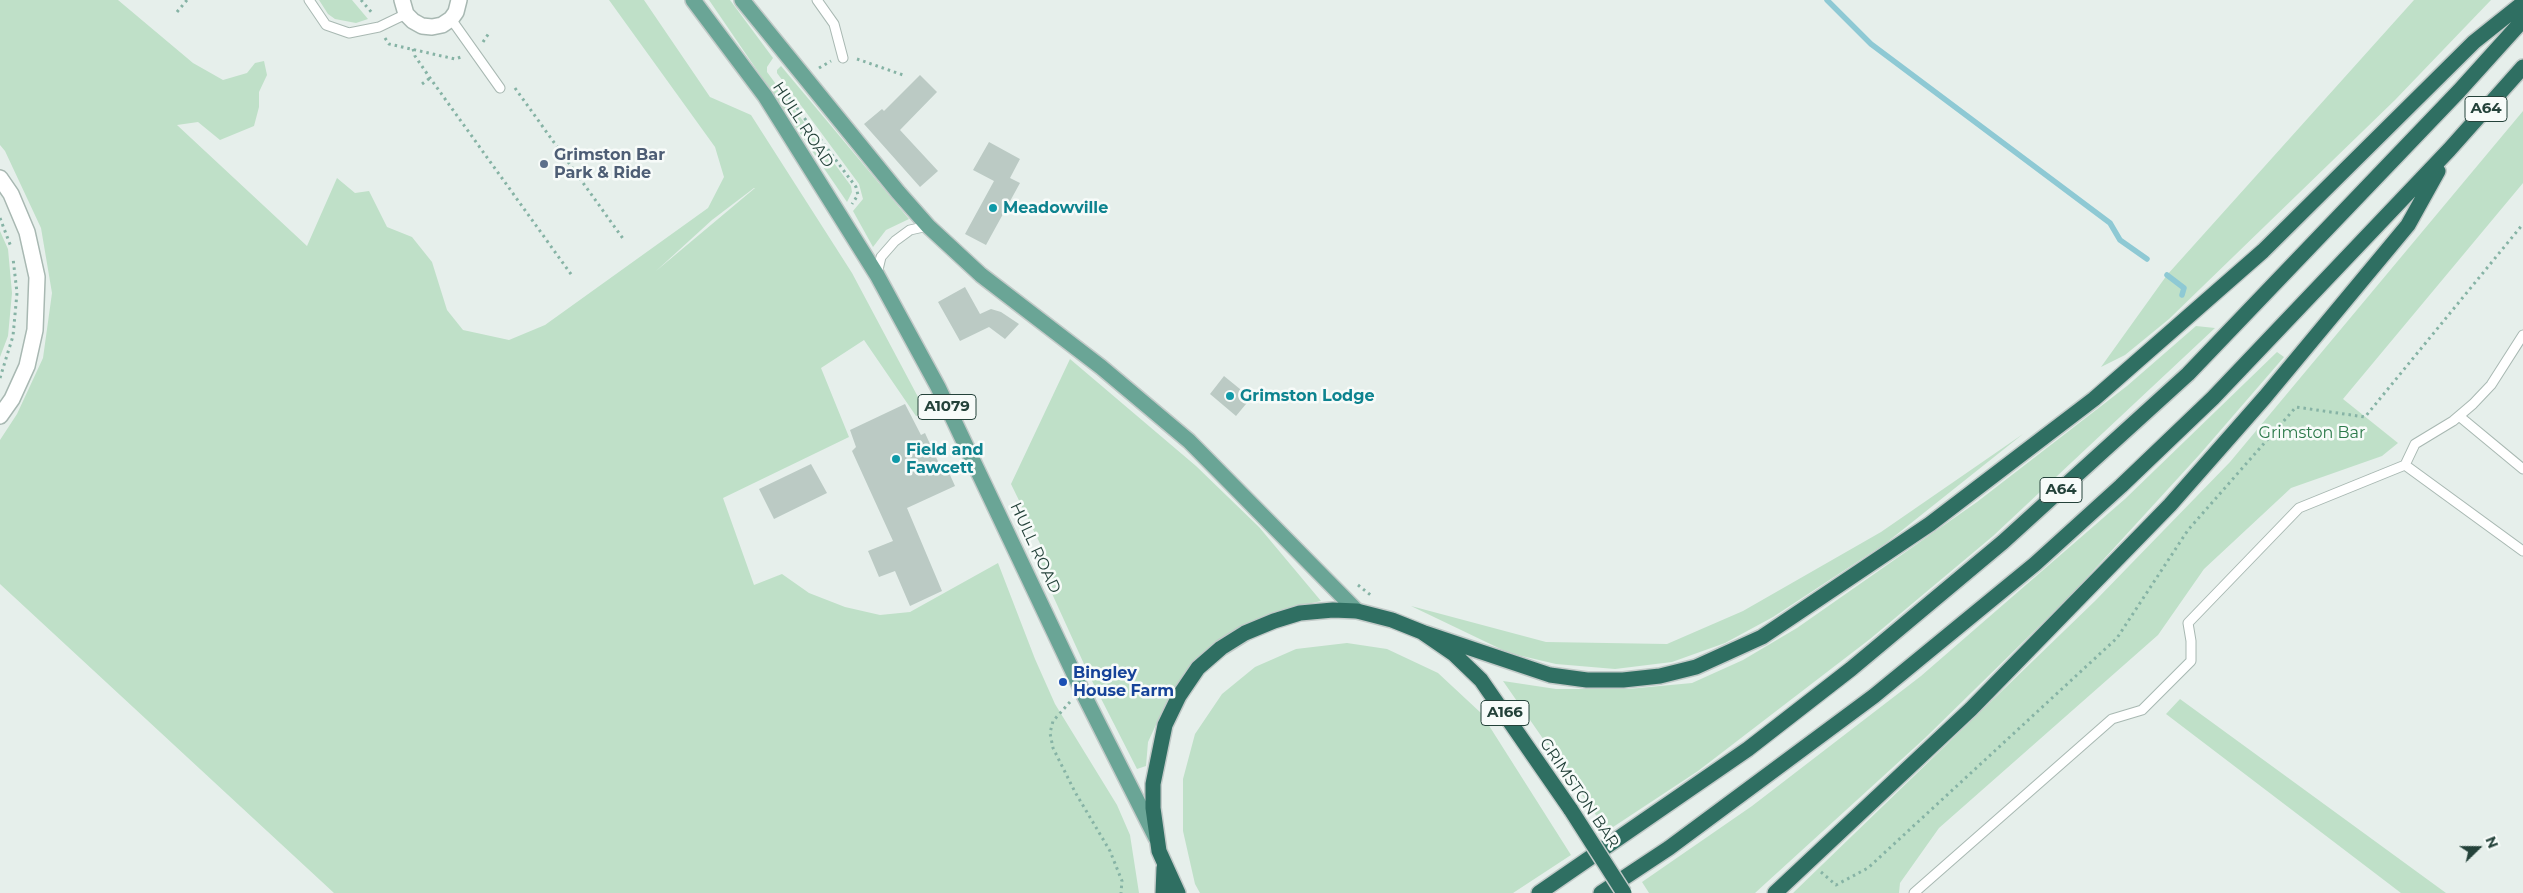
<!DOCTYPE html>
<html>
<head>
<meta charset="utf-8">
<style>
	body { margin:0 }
	#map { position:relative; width:2523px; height:893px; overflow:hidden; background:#e6efeb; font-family:Montserrat,sans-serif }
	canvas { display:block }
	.north { position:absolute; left:2453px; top:823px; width:50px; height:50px; -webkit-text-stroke:4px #f7fbf9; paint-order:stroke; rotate:68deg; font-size:14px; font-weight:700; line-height:20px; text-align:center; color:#24423a }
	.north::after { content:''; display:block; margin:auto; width:18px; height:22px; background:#24423a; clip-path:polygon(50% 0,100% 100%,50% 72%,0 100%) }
</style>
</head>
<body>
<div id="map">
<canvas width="2523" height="893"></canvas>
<div class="north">N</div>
</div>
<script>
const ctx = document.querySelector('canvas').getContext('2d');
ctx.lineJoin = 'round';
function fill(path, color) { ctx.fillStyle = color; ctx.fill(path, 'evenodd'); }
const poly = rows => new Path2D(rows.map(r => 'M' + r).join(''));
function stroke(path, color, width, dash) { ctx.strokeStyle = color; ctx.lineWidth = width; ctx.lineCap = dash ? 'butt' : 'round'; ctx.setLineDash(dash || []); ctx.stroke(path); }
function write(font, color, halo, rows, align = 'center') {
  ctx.font = font + ' Montserrat,sans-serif'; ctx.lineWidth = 5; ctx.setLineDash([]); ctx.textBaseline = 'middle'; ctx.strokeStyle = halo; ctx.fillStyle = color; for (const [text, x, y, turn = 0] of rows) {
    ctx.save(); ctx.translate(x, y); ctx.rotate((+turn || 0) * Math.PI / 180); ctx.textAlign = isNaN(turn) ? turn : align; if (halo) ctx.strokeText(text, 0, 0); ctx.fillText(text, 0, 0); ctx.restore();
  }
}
const green = poly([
	[0,0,118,0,193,63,223,80,247,73,255,63,264,61,267,75,259,92,259,107,254,126,220,140,198,122,177,125,307,246,337,178,355,193,369,191,387,227,412,237,432,262,447,310,463,330,509,340,545,325,708,208,724,177,715,147,609,0,644,0,710,97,751,115,852,273,926,412,916,416,864,340,821,368,849,437,723,498,754,585,782,574,809,593,845,607,880,615,910,612,998,563,1035,659,1055,704,1117,805,1130,835,1139,893,334,893,0,584,0,440,17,414,43,358,52,293,41,228,5,151,0,145],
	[754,188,755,188,656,271,712,220],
	[319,0,352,0,368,19,356,23,335,19,328,14],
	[709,0,730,0,773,58,767,67,767,72,851,186,852,192,847,202],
	[2414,0,2491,0,2395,100,2169,319,2125,355,2101,367,2167,275],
	[781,66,909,219,886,230,873,247,853,211,863,199,859,184,777,73,777,70],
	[2523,111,2523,183,2343,399,2398,443,2382,456,2291,488,2204,569,2158,635,1939,828,1900,883,1899,893,1793,893,2095,601,2230,462],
	[0,231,8,249,12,293,8,336,0,357],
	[2196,326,2215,328,1993,536,1870,639,1698,771,1607,831,1503,681,1556,689,1628,689,1692,683,1743,660,1797,628,1977,502,2127,386],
	[2277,352,2284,357,2200,454,2071,595,1925,738,1755,893,1649,893,1642,882,1752,806,1921,676,2125,499],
	[1070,359,1196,466,1259,527,1321,601,1289,608,1229,634,1192,663,1166,703,1148,742,1146,766,1137,769,1089,675,1039,565,1048,560,1011,484],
	[2023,434,1886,543,1773,617,1725,643,1672,662,1615,669,1556,664,1509,653,1411,606,1546,642,1667,644,1743,611,1881,532],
	[1347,643,1387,649,1438,673,1481,713,1571,855,1513,893,1200,893,1195,884,1183,831,1183,779,1195,734,1222,694,1255,667,1296,649],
	[2180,699,2446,893,2401,893,2166,714]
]);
const stream = poly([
	[1827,0,1871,44,2110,223,2120,240,2147,259],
	[2167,275,2184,288,2182,295]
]);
const building = poly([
	[920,75,937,92,900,130,938,171,920,187,864,124,882,109,884,111],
	[989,142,1020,159,1010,178,1020,183,986,245,965,234,994,181,973,170],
	[965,287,980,314,991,309,1001,312,1019,324,1005,339,989,327,960,341,938,302],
	[1224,376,1251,398,1236,416,1210,394],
	[905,404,921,435,925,433,941,468,946,466,955,486,907,508,942,591,910,606,895,571,879,577,868,551,893,541,852,451,856,447,850,430],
	[811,464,827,493,774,519,759,489]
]);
const path = poly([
	[361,0,373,14],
	[177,12,187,0],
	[385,38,389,44,455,59,461,57],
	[483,42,489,33],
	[413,49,415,56,430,78,573,277],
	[857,59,903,75],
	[819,68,831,61],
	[422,84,430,78],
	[515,88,624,240],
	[785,92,856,187,858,195,852,204],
	[0,218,11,247],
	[0,378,13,336,17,293,13,258],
	[1358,585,1373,597],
	[1070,702,1053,721,1050,733,1053,748,1075,792,1110,851,1122,881,1121,893],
	[1821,872,1836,885,1868,868,2117,638,2188,530,2296,407,2365,417,2523,224]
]);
const lane = poly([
	[309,0,326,25,349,33,379,27,406,14],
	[817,0,834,24,843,58],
	[451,19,500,88],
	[877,274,881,257,895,241,910,230,928,226],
	[2459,416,2523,469],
	[2405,465,2415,444,2453,421,2473,404,2491,385,2523,335],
	[1914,893,2112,719,2142,710,2191,661,2191,641,2188,623,2299,508,2405,465,2523,551]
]);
const street = poly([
	[402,0,406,14,413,21,422,26,432,27,442,25,451,19,456,12,459,0],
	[0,178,11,194,27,232,37,277,35,330,27,366,12,399,0,416]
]);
const primary = poly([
	[693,0,765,96,877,275,938,387,1083,693,1156,838],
	[742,0,898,192,928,226,981,275,1101,367,1189,441,1357,611]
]);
const highway = poly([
	[1422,632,1550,675,1587,680,1623,680,1660,676,1696,667,1762,637,1930,524,2094,399,2263,251,2474,42,2523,3],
	[1163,893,1164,868],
	[1178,893,1159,851,1153,808,1153,784,1165,725,1179,696,1198,668,1221,648,1245,633,1274,621,1300,613,1333,610,1357,611,1392,620,1422,632,1454,654,1481,680,1571,810],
	[1539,893,1748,749,1851,669,2003,542,2188,374,2459,91,2523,20],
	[1601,893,1669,848,1874,696,2035,564,2121,486,2213,398,2449,150,2523,67],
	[1775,893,1971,709,2170,505,2265,397,2408,225,2438,171]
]);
const highwayBridge = poly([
	[1571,810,1624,893]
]);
const markers = [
	[544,164,5,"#5c6f8a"],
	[993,208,5,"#0f9aa8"],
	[1230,396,5,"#0f9aa8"],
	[896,459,5,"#0f9aa8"],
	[1063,682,5,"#1a4fb4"]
];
const shields = [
	[2486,109,42],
	[947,407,58],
	[2061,490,42],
	[1505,713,48]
];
const shieldNames = [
	["A64",2486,109],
	["A1079",947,407],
	["A64",2061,490],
	["A166",1505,713]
];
const streetNames = [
	["HULL ROAD",803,125,57],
	["HULL ROAD",1035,548,65],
	["GRIMSTON BAR",1579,793,56]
];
const serviceNames = [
	["Grimston Bar",554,155],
	["Park & Ride",554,173]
];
const cultureNames = [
	["Meadowville",1003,208],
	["Grimston Lodge",1240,396],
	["Field and",906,450],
	["Fawcett",906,468]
];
const parkNames = [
	["Grimston Bar",2312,433]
];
const transitNames = [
	["Bingley",1073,673],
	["House Farm",1073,691]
];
fill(green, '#bfe0c8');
stroke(stream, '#8ec9d4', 5.5);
fill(building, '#bbcac4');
stroke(lane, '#a8b8b2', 11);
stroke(street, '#a8b8b2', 18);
stroke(primary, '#c2cac8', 18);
stroke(highway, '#c2cac8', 18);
stroke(path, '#86b3a5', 3, [2.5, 4]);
stroke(lane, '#fff', 9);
stroke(street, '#fff', 15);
stroke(primary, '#6aa596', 15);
stroke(highway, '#2f6f62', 15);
stroke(highwayBridge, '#c2cac8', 18, []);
stroke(highwayBridge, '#2f6f62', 15);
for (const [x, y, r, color] of markers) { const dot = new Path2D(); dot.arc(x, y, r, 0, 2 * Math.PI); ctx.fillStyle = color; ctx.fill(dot); stroke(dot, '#f7fbf9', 2); }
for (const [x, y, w] of shields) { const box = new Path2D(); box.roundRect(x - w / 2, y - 12.5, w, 25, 4); ctx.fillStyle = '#f7fbf9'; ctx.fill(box); stroke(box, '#24423a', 1); }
write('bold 15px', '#24423a', null, shieldNames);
write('16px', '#24423a', '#f7fbf9', streetNames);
write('bold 16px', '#4e5e75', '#f7fbf9', serviceNames, 'left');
write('bold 16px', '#0d838f', '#f7fbf9', cultureNames, 'left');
write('16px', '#2d7a4b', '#f7fbf9', parkNames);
write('bold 16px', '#164399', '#f7fbf9', transitNames, 'left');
</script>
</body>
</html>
